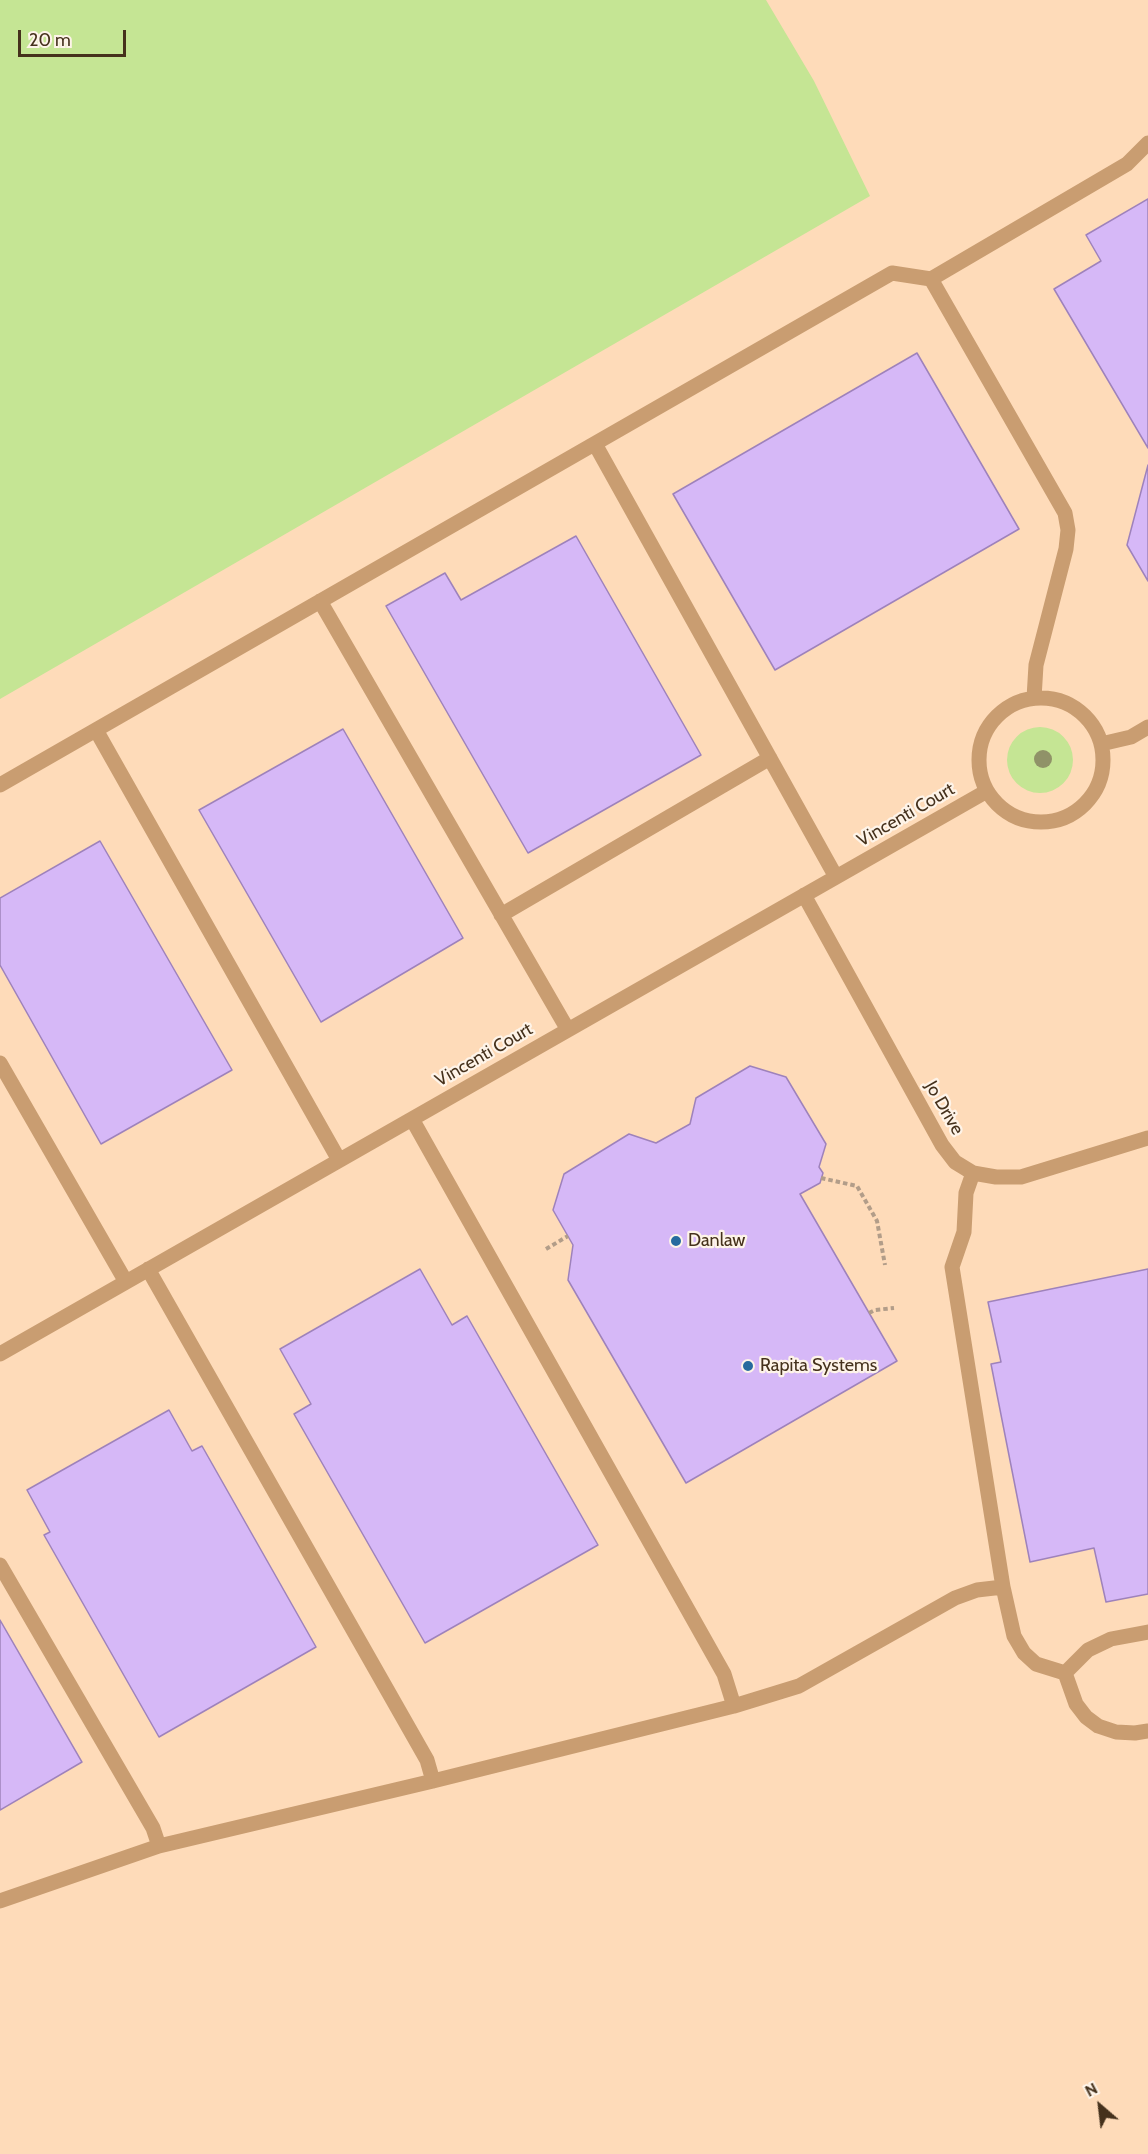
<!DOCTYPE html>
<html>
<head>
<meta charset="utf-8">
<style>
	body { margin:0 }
	#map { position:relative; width:1148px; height:2154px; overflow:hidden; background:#f9e4d0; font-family:Cabin,sans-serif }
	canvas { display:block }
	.north { position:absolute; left:1070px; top:2076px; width:60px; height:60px; -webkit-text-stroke:4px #fef4e9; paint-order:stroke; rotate:332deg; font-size:16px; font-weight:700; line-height:24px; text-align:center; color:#45311c }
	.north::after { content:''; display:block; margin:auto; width:21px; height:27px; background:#45311c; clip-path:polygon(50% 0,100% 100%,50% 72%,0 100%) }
	.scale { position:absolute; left:18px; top:30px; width:108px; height:27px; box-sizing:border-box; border:3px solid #45311c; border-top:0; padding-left:8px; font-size:18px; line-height:21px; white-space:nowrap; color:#45311c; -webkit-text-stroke:4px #fef4e9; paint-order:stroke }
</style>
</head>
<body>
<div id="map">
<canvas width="1148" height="2154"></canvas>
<div class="north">N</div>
<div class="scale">20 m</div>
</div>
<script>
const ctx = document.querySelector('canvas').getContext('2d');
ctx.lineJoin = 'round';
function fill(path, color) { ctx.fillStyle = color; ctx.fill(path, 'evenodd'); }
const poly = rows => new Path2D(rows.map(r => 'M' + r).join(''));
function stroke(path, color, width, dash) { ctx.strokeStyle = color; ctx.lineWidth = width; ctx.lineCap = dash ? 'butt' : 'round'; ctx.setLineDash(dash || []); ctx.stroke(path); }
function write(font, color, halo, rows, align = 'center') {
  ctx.font = font + ' Cabin,sans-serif'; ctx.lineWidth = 4.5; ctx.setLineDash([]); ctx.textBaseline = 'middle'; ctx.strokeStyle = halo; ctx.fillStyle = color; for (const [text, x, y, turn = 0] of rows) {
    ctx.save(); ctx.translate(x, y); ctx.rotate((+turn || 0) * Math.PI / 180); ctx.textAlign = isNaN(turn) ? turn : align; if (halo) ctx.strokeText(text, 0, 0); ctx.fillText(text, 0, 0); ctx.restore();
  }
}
const built = poly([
	[0,0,1148,0,1148,2154,0,2154]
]);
const green = poly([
	[0,0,766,0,814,81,870,196,0,699],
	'1007 760a33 33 0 1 1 66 0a33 33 0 1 1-66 0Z'
]);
const building = poly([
	[1148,199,1148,448,1054,289,1101,261,1086,235,1148,199],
	[917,353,1019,529,775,670,673,494,917,353],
	[1148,465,1148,581,1127,545,1148,465],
	[576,536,701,755,528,853,386,606,445,573,461,600,576,536],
	[343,729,463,938,321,1022,199,810,343,729],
	[100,841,232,1070,101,1144,0,965,0,898,100,841],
	[750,1066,786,1077,826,1144,819,1167,823,1173,820,1183,800,1194,897,1361,686,1483,568,1280,573,1245,553,1210,564,1174,629,1134,656,1143,690,1124,696,1098,750,1066],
	[420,1269,452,1325,467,1316,598,1545,425,1643,294,1414,311,1404,280,1349,420,1269],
	[1148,1269,1148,1594,1106,1602,1094,1548,1030,1562,991,1364,1001,1362,988,1302,1148,1269],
	[169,1410,192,1451,202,1446,316,1647,159,1737,44,1535,50,1532,27,1490,169,1410],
	[0,1620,82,1762,0,1810,0,1620]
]);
const path = poly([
	[821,1178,857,1186,877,1221,885,1265],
	[546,1249,568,1236],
	[869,1313,875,1310,894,1308]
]);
const minor = poly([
	[931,279,1065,513,1068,530,1066,549,1036,665,1034,698],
	[595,444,836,877],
	[320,601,568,1030],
	'979 760a62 62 0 1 1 124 0a62 62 0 1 1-124 0Z',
	[96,730,339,1160],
	[1101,744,1131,737,1148,727],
	[0,785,892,273,931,279,1127,164,1148,143],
	[804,895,942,1145,955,1162,973,1173,996,1177,1021,1177,1148,1138],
	[501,915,770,758],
	[0,1063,126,1282],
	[412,1119,724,1674,734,1706],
	[973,1173,966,1193,964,1232,952,1267,1003,1587,1014,1636,1024,1653,1036,1664,1065,1673,1076,1704,1086,1717,1098,1726,1116,1732,1135,1733,1148,1731],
	[148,1269,427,1760,433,1781],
	[0,1354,987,791],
	[0,1565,153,1828,159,1846],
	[1065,1673,1088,1650,1111,1639,1148,1632],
	[0,1901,159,1846,433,1781,734,1706,799,1686,955,1598,977,1590,1003,1587]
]);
const trees = [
	[1043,759]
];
const markers = [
	[676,1241,6,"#276a9f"],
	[748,1366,6,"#276a9f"]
];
const streetNames = [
	["Vincenti Court",906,815,-30],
	["Vincenti Court",484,1055,-30],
	["Jo Drive",944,1108,60]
];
const poiNames = [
	["Danlaw",688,1241],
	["Rapita Systems",760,1366]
];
fill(built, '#fedbb9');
fill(green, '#c5e594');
fill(building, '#d6b8f7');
stroke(building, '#9e82bb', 1.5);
stroke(path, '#b29d89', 4, [4.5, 3]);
stroke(minor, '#c99d71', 15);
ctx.fillStyle = '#909268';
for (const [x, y] of trees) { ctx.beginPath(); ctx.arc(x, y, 9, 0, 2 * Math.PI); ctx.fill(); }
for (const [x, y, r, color] of markers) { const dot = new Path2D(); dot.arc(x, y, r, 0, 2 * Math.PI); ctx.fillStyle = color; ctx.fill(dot); stroke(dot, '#fef4e9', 2); }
write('18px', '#45311c', '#fef4e9', streetNames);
write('18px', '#45311c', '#fef4e9', poiNames, 'left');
</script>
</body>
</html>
